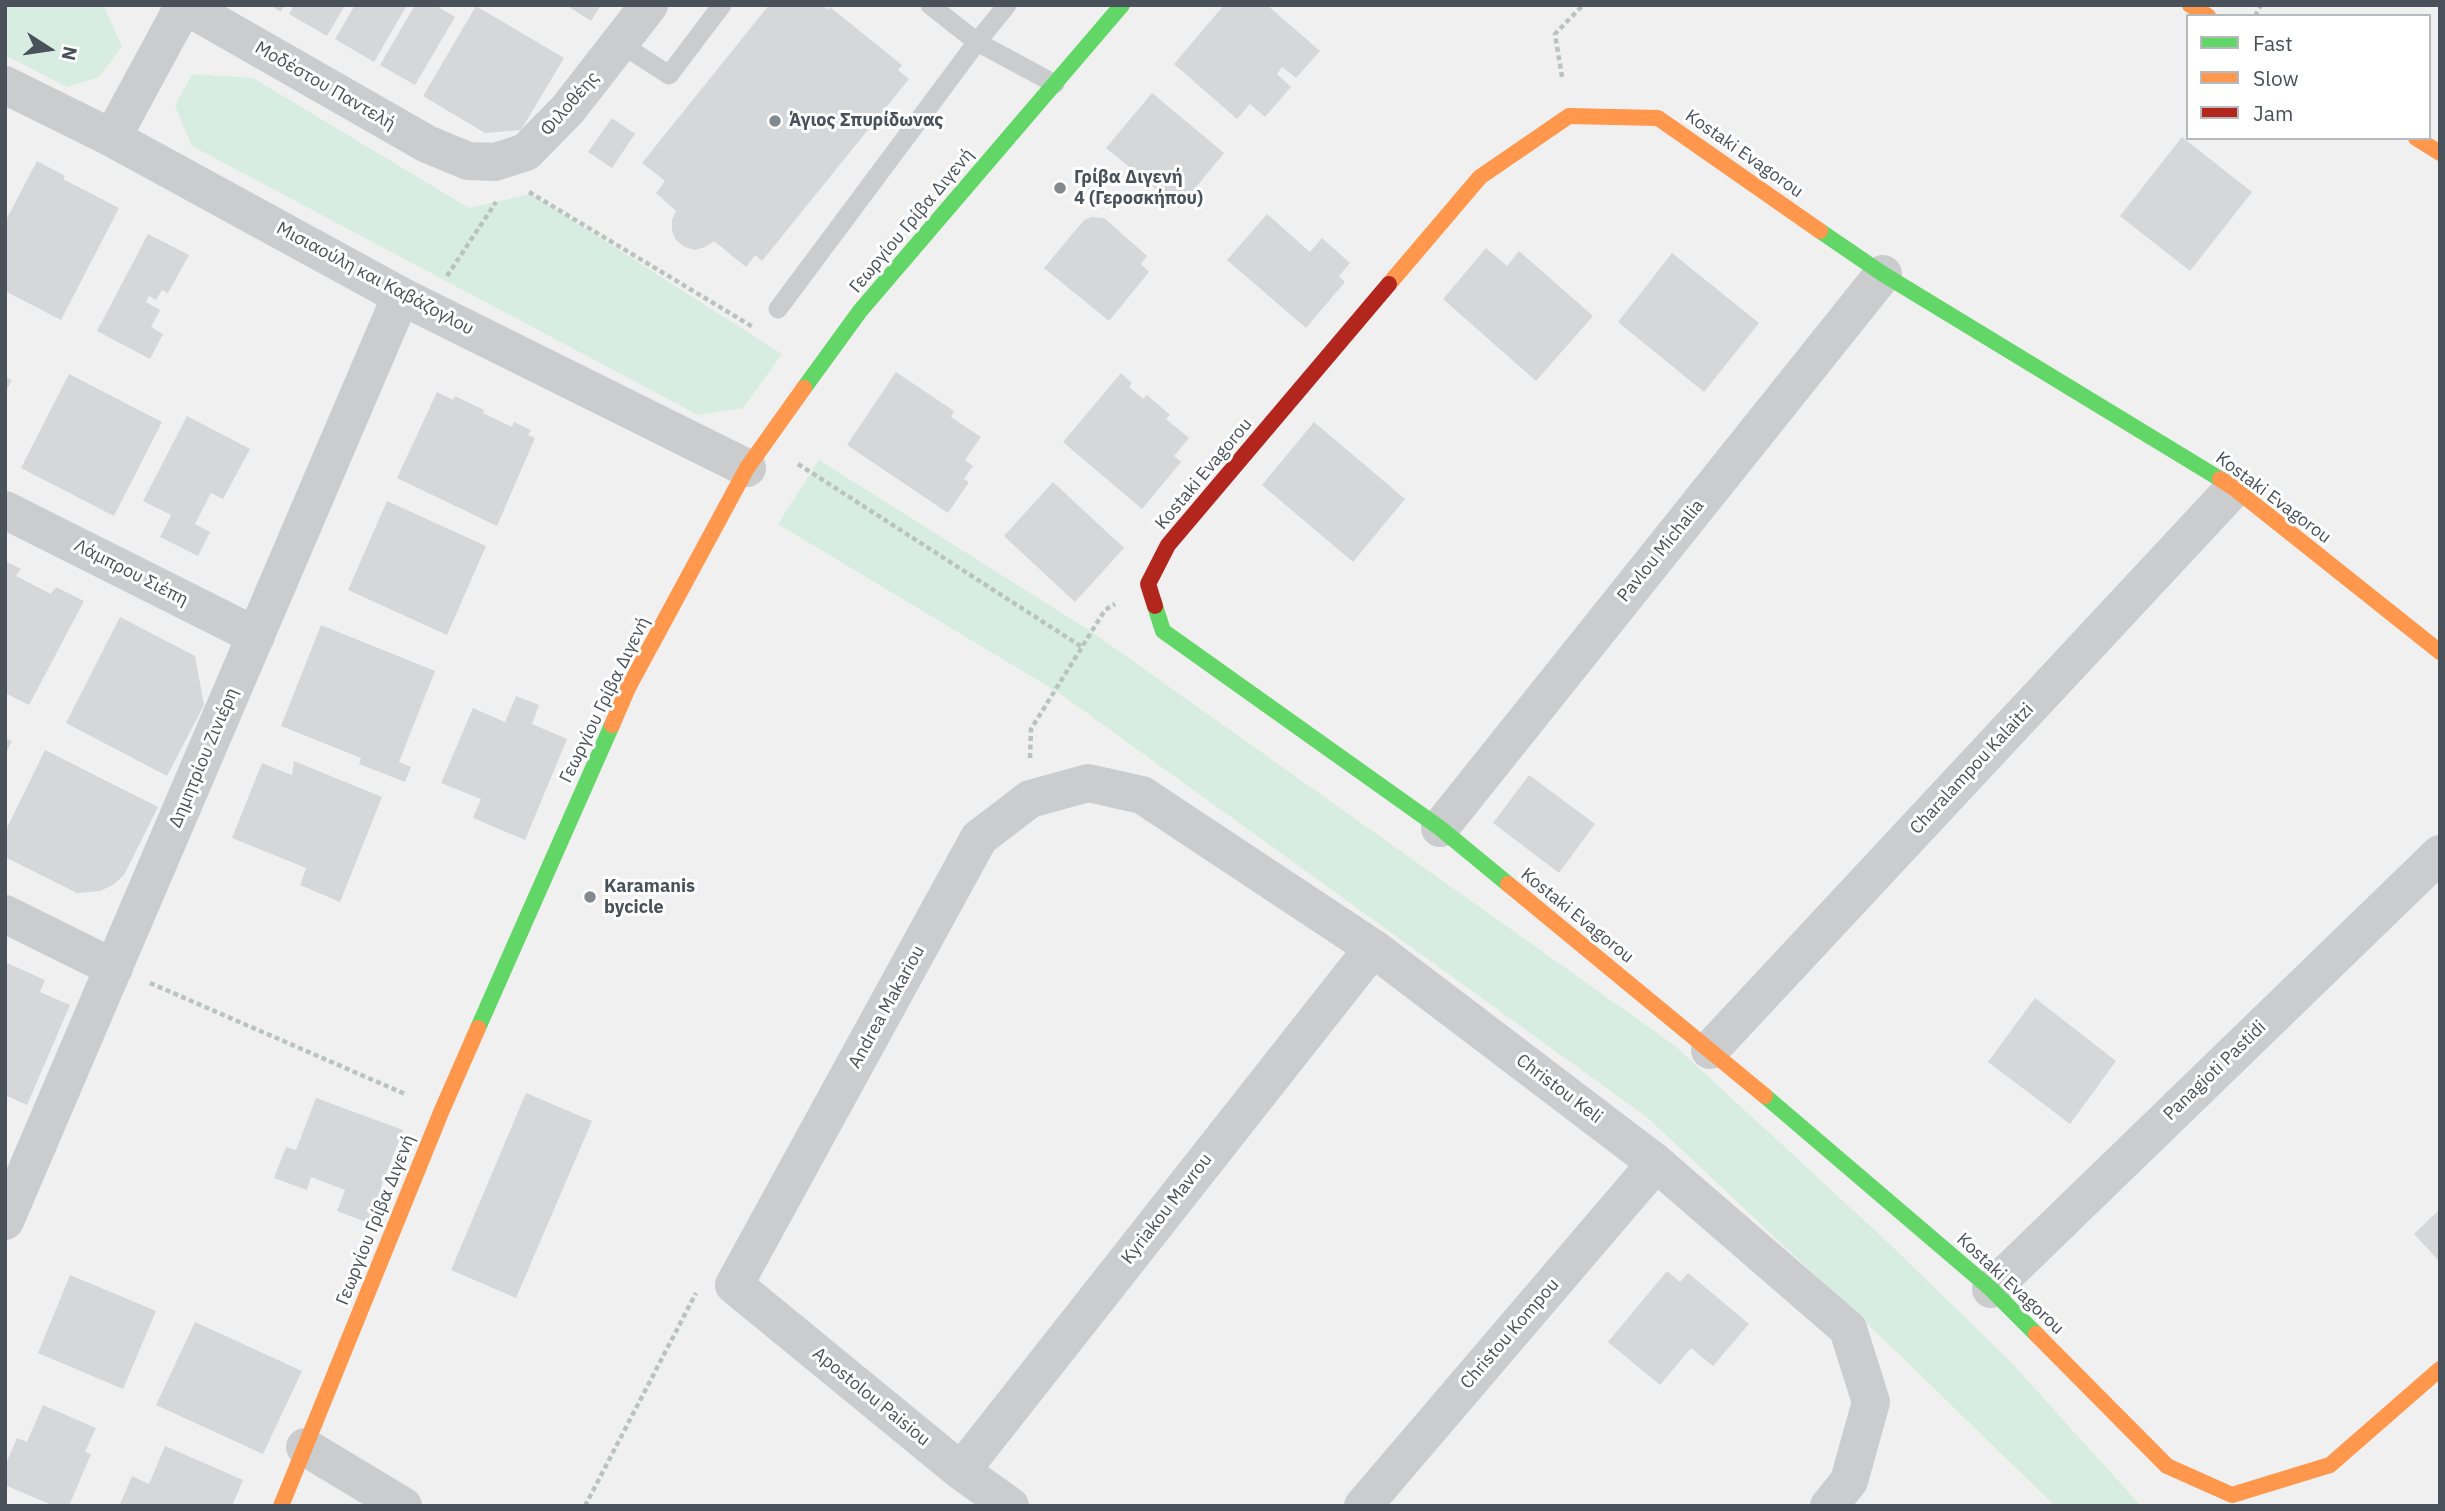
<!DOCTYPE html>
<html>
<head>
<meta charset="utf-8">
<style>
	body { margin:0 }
	#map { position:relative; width:2445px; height:1511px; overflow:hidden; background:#f0f0f0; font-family:"IBM Plex Sans",sans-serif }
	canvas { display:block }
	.frame { position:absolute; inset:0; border:7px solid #49515a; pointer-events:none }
	.legend { position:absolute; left:2186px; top:14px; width:245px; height:126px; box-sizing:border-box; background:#fff; border:2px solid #b6b9bd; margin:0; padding:9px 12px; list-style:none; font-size:21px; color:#49515a }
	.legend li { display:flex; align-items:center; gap:14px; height:35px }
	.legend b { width:35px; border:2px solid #b6b9bd }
	.north { position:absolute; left:14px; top:14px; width:70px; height:70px; -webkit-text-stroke:5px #fff; paint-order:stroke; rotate:102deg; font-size:19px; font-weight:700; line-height:28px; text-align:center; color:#49515a }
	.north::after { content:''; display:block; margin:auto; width:24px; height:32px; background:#49515a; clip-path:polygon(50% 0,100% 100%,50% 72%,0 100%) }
</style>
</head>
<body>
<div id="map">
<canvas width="2445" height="1511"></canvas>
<div class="frame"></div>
<ul class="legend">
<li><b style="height:9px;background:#63d668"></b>Fast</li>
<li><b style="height:9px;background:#ff974d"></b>Slow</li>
<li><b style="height:9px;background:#b3261e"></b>Jam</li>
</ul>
<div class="north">N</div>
</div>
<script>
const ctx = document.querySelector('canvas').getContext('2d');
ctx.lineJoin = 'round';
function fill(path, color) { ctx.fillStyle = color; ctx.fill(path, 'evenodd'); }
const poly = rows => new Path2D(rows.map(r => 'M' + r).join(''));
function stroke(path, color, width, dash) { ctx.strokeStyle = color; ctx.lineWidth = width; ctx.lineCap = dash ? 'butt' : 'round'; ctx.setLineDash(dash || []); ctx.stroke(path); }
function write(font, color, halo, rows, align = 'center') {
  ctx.font = font + ' "IBM Plex Sans",sans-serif'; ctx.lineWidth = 6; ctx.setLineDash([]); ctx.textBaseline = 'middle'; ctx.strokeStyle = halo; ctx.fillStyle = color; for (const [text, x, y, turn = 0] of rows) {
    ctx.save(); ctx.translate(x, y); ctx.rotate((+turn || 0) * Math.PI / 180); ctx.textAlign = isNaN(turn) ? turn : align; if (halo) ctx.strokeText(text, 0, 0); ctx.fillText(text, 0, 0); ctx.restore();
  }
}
const green = poly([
	[5,5,103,5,122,46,99,77,67,87,5,55],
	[192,74,253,78,469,208,531,194,782,354,743,408,698,415,192,146,175,106],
	[819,460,1092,632,1674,1045,1879,1234,2009,1360,2141,1506,2055,1506,1901,1356,1648,1118,1059,693,778,524]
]);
const building = poly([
	[270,5,284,5,281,12],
	[294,5,345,5,327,36,289,14],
	[355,5,407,5,374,62,335,39],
	[415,5,435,5,455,17,415,85,380,65],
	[566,5,601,5,591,21],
	[769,5,822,5,828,10,830,7,902,65,898,70,909,79,762,261,755,255,746,267,714,241,705,247,695,250,685,247,676,240,672,231,672,220,676,211,656,193,665,181,642,163],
	[1224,5,1267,5,1320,51,1296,78,1282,67,1277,74,1291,87,1265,117,1250,104,1237,119,1174,64],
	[476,6,564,58,521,130,485,133,423,96],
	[1152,93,1224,153,1179,208,1106,148],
	[612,118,635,134,612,168,588,152],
	[2182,137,2252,192,2190,271,2120,216],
	[37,161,65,176,63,179,119,208,61,320,5,291,5,222],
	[1267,214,1310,252,1322,238,1350,263,1339,276,1345,282,1306,328,1227,260],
	[1092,217,1104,218,1147,256,1141,264,1149,272,1109,321,1044,268,1084,220],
	[148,234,189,255,168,293,162,290,156,300,149,296,146,302,160,310,151,327,163,334,150,359,97,331],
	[1486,248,1507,266,1519,251,1593,316,1536,381,1443,299],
	[1672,253,1759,323,1704,392,1618,322],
	[896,372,954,411,951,417,981,437,965,460,973,466,964,479,969,482,948,513,847,445],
	[1121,373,1132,383,1129,387,1143,399,1147,395,1170,415,1166,419,1189,438,1174,456,1181,462,1142,509,1063,442],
	[69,374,162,422,114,516,21,468],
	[5,377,12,380,5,393],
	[437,392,453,400,455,396,484,410,483,413,512,427,514,422,531,430,528,435,535,438,497,526,397,478],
	[187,416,250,449,223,499,211,493,195,524,210,532,198,556,160,537,171,515,143,501],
	[1314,422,1405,499,1353,562,1262,485],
	[1053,482,1124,548,1075,602,1004,536],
	[387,501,486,546,447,635,348,590],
	[5,561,21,569,16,576,51,594,56,587,84,601,29,705,5,693],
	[120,617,195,656,204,705,167,776,66,723],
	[321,625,435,671,399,762,411,767,405,782,359,764,361,758,281,726],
	[516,696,539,705,532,724,567,739,525,840,473,818,481,799,441,783,473,708,505,722],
	[5,738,12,741,5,755],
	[45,750,158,807,124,875,113,885,100,891,77,893,5,857,5,832],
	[294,761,382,797,340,902,300,885,306,868,232,838,262,763,292,775],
	[1529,775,1595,824,1559,873,1493,823],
	[5,962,45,980,40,992,70,1005,27,1105,5,1095],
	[2035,998,2116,1061,2070,1124,1988,1062],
	[526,1093,592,1121,516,1298,451,1270],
	[316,1098,403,1130,381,1187,384,1189,371,1224,337,1211,345,1190,311,1177,307,1190,274,1178,286,1147,296,1150],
	[2440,1209,2440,1262,2414,1234],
	[1667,1271,1680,1282,1688,1273,1749,1324,1713,1366,1691,1348,1660,1385,1608,1342],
	[70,1275,156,1311,123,1389,38,1353],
	[195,1322,302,1371,263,1454,156,1405],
	[43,1405,96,1428,85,1452,91,1454,69,1506,54,1506,5,1485,5,1466,17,1438,27,1442],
	[165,1446,243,1480,232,1506,120,1504,132,1476,149,1484]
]);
const path = poly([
	[2255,16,2261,5],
	[1562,77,1555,34,1583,5],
	[529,192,753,327],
	[447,276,496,202],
	[798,464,1082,647],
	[1030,758,1031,729,1105,610,1115,604],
	[150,983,405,1094],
	[585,1506,696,1293]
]);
const lane = poly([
	[930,5,977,42,1055,84],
	[621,44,669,75,722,5],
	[778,309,977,42,1007,5]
]);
const street = poly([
	[184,5,427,144,468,161,495,162,526,152,568,109,649,5],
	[5,85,112,138,401,296,747,468],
	[112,138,184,5],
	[5,510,256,636],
	[1440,828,1883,274],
	[5,914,114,968],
	[1710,1050,2234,488],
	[5,1221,401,296],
	[1991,1289,2440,854],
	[305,1447,403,1506],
	[961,1471,1373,948],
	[1010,1506,961,1471,734,1285,979,838,1030,799,1088,783,1142,795,1373,948,1656,1163,1848,1329,1871,1402,1849,1481,1829,1506],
	[1363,1506,1656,1163]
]);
const fast = poly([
	[1820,231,1883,274,2220,479],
	[804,388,860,311,1122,5],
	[1155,606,1163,631,1440,828,1508,884],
	[478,1028,612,725],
	[1765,1096,1991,1289,2036,1334]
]);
const slow = poly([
	[2190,5,2208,16],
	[2416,138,2440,153],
	[1389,284,1480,177,1569,116,1658,118,1820,231],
	[2220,479,2234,488,2440,652],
	[612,725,628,688,747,468,804,388],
	[1508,884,1765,1096],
	[2036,1334,2167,1466,2232,1495,2330,1465,2440,1369],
	[281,1506,442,1110,478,1028]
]);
const jam = poly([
	[1155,606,1148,584,1168,545,1389,284]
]);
const markers = [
	[775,121,7,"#83898e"],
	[1060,188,7,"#83898e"],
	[590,897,7,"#83898e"]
];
const streetNames = [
	["Μοδέστου Παντελή",325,86,30],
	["Φιλοθέης",570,104,-49],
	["Kostaki Evagorou",1744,154,35],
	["Γεωργίου Γρίβα Διγενή",912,221,-50],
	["Μισιαούλη και Καβάζογλου",375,279,28],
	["Kostaki Evagorou",1204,474,-50],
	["Kostaki Evagorou",2273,498,37],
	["Pavlou Michalia",1661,551,-51],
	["Λάμπρου Σιέπη",131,573,27],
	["Γεωργίου Γρίβα Διγενή",605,700,-64],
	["Δημητρίου Ζινιέρη",204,758,-67],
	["Charalampou Kalaitzi",1972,769,-47],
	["Kostaki Evagorou",1577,916,39],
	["Andrea Makariou",887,1007,-61],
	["Panagioti Pastidi",2215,1071,-44],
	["Christou Keli",1559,1089,37],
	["Kyriakou Mavrou",1167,1209,-52],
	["Γεωργίου Γρίβα Διγενή",376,1220,-68],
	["Kostaki Evagorou",2010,1284,43],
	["Christou Kompou",1510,1334,-49],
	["Apostolou Paisiou",871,1397,39]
];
const poiNames = [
	["Άγιος Σπυρίδωνας",789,121],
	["Γρίβα Διγενή",1074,178],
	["4 (Γεροσκήπου)",1074,199],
	["Karamanis",604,887],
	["bycicle",604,908]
];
fill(green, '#d7ede1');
fill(building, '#d6d7d9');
stroke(path, '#b9c3c0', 4.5, [5, 3.5]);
stroke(lane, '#caccce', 19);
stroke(street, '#caccce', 38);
stroke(fast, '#63d668', 16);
stroke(slow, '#ff974d', 16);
stroke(jam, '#b3261e', 16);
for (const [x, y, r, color] of markers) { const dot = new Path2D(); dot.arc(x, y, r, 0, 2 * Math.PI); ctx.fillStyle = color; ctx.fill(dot); stroke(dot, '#fff', 2.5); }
write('18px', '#49515a', '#fff', streetNames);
write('bold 18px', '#49515a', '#fff', poiNames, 'left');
</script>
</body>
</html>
